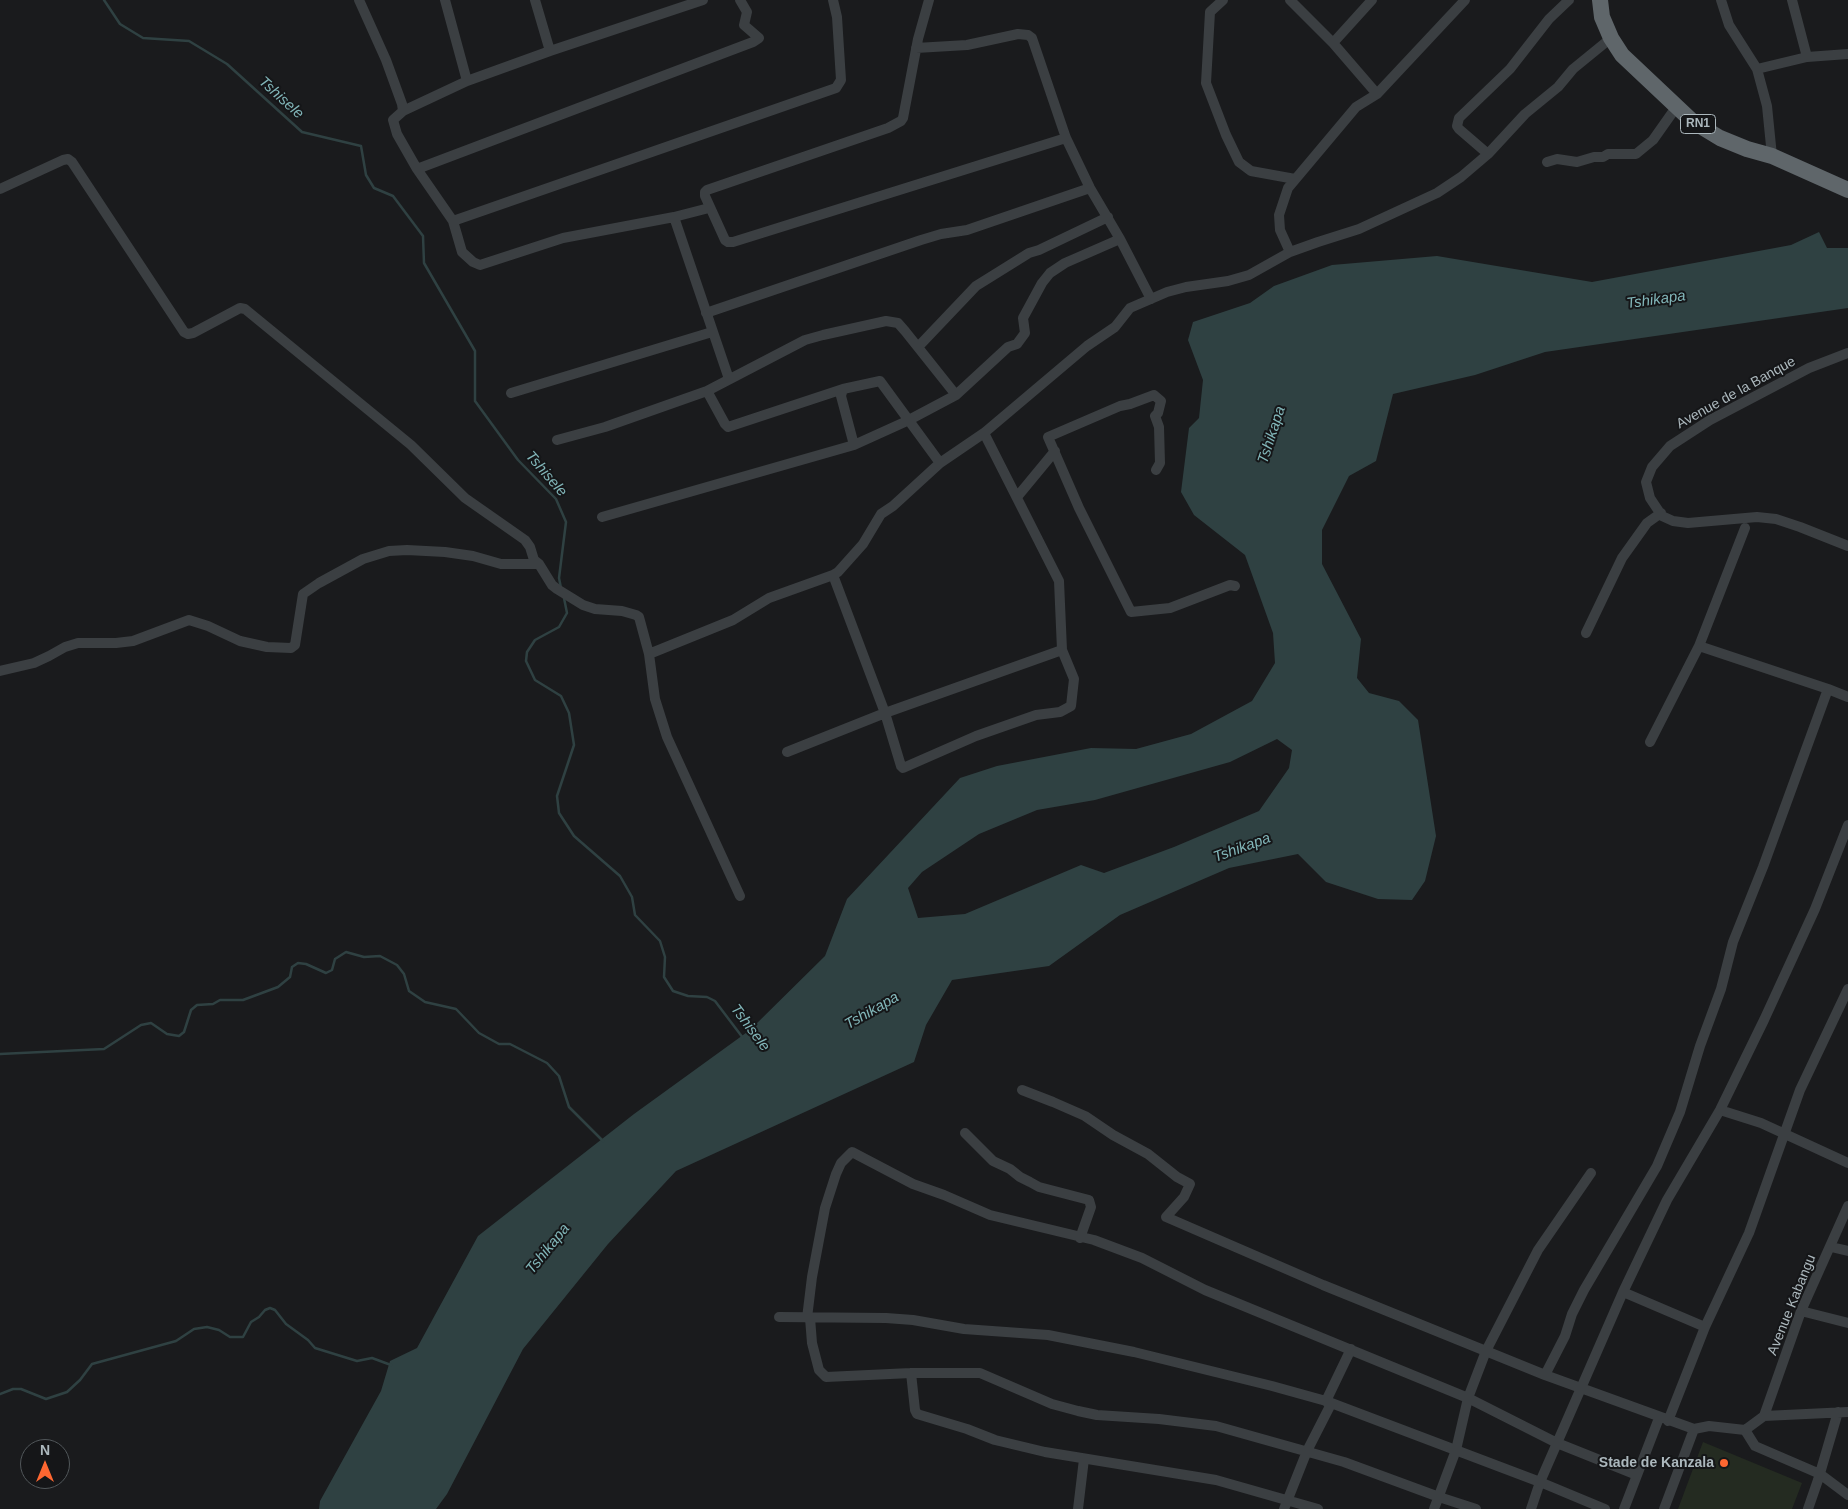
<!DOCTYPE html>
<html>
<head>
<meta charset="utf-8">
<style>
	body { margin:0 }
	#map { position:relative; width:1848px; height:1509px; overflow:hidden; background:#1a1b1d; font-family:Helvetica,sans-serif }
	canvas { display:block }
	.north { position:absolute; left:20px; top:1439px; width:50px; height:50px; box-sizing:border-box; background:#151618; border:1px solid #51575a; border-radius:50%; rotate:0deg; font-size:14px; font-weight:700; line-height:20px; text-align:center; color:#acb8bd }
	.north::after { content:''; display:block; margin:auto; width:18px; height:22px; background:#fe6731; clip-path:polygon(50% 0,100% 100%,50% 72%,0 100%) }
</style>
</head>
<body>
<div id="map">
<canvas width="1848" height="1509"></canvas>
<div class="north">N</div>
</div>
<script>
const ctx = document.querySelector('canvas').getContext('2d');
ctx.lineJoin = 'round';
function fill(path, color) { ctx.fillStyle = color; ctx.fill(path, 'evenodd'); }
const poly = rows => new Path2D(rows.map(r => 'M' + r).join(''));
function stroke(path, color, width, dash) { ctx.strokeStyle = color; ctx.lineWidth = width; ctx.lineCap = dash ? 'butt' : 'round'; ctx.setLineDash(dash || []); ctx.stroke(path); }
function write(font, color, halo, rows, align = 'center') {
  ctx.font = font + ' Helvetica,sans-serif'; ctx.lineWidth = 4; ctx.setLineDash([]); ctx.textBaseline = 'middle'; ctx.strokeStyle = halo; ctx.fillStyle = color; for (const [text, x, y, turn = 0] of rows) {
    ctx.save(); ctx.translate(x, y); ctx.rotate((+turn || 0) * Math.PI / 180); ctx.textAlign = isNaN(turn) ? turn : align; if (halo) ctx.strokeText(text, 0, 0); ctx.fillText(text, 0, 0); ctx.restore();
  }
}
const green = poly([
	[1703,1442,1802,1483,1792,1509,1678,1509]
]);
const water = poly([
	[1819,232,1827,248,1848,248,1848,308,1545,352,1475,375,1393,394,1376,461,1349,476,1322,530,1322,564,1361,639,1357,678,1369,693,1399,701,1418,720,1436,836,1425,881,1412,900,1378,899,1326,882,1298,854,1229,868,1120,915,1049,966,952,980,926,1025,914,1062,676,1171,608,1244,523,1349,447,1494,436,1509,319,1509,320,1501,381,1391,390,1361,417,1348,478,1236,634,1114,750,1030,825,956,847,899,960,778,997,766,1091,748,1136,749,1191,734,1252,701,1275,663,1273,633,1245,555,1194,515,1181,492,1189,428,1199,418,1203,380,1188,340,1193,322,1250,303,1274,286,1332,265,1437,256,1592,282,1791,245],
	[1277,739,1292,750,1289,768,1259,811,1174,847,1104,873,1081,865,965,914,918,918,908,888,922,872,979,834,1037,810,1095,800,1230,762]
]);
const stream = poly([
	[104,0,120,24,143,38,189,41,227,64,302,132,361,146,366,175,374,188,393,196,423,236,424,263,475,351,475,401,518,460,556,499,566,522,559,578,561,588],
	[564,598,567,613,559,627,535,640,527,652,526,661,535,680,561,696,569,713,574,745,557,796,559,813,574,836,620,876,632,897,635,915,660,941,665,957,664,977,673,991,688,996,707,997,715,1001,743,1038],
	[0,1054,104,1049,141,1025,151,1023,167,1034,179,1036,184,1032,191,1010,197,1005,213,1004,220,1000,243,1000,278,987,290,977,292,967,298,963,306,964,326,973,332,970,335,959,346,952,364,957,380,956,397,965,404,974,409,991,425,1002,456,1009,479,1033,499,1044,510,1044,547,1063,559,1076,569,1107,603,1141],
	[0,1394,13,1389,21,1389,46,1399,67,1392,80,1380,92,1364,176,1341,194,1329,207,1327,219,1330,230,1337,243,1337,251,1322,259,1317,265,1310,270,1308,275,1310,286,1324,308,1340,315,1348,357,1361,372,1358,391,1365]
]);
const minor = poly([
	[359,0,386,60,402,104,403,111],
	[445,0,467,81],
	[535,0,550,51],
	[703,0,550,51,467,81,403,111,393,120,397,134,417,169,453,221,462,252,473,262,480,265,563,238,674,217,709,208],
	[929,0,918,39,903,118,901,121,888,128,707,190,705,192,705,196,725,240,728,242,733,242,1066,138],
	[1223,0,1210,12,1206,83,1226,135,1239,162,1251,171,1295,179],
	[1290,0,1333,43,1377,94],
	[1721,0,1729,25,1757,69,1767,106,1772,156],
	[1792,0,1807,57],
	[1333,43,1372,0],
	[916,48,967,45,1018,34,1028,35,1032,38,1066,138,1090,188,1120,239,1151,299],
	[1757,69,1807,57,1848,54],
	[1488,154,1459,129,1457,126,1459,118,1510,69,1549,19,1569,0],
	[1547,162,1557,159,1577,162,1594,157,1603,157,1608,154,1636,154,1653,140,1677,106],
	[417,169,753,42,759,38,744,25,747,12,740,0],
	[0,189,63,160,68,159,72,162,184,332,188,334,193,333,240,308,245,309,411,445,465,498,525,540,530,547,534,560,539,564,552,585,557,589,583,605,595,609,622,611,636,615,639,617,649,654,655,699,667,737,740,896],
	[674,217,729,379],
	[453,221,836,88,841,80,837,17,833,0],
	[1290,252,1280,230,1279,215,1288,188,1356,107,1377,94,1465,0],
	[706,313,921,240,941,234,967,230,1090,188],
	[918,347,976,286,1029,253,1039,250,1108,217],
	[1848,353,1809,368,1710,420,1670,446,1652,467,1646,482,1650,498,1662,516,1673,521,1688,523,1757,517,1776,519,1800,527,1848,546],
	[843,389,841,396,854,445],
	[707,391,725,424,728,427,843,389,880,381,940,463],
	[511,393,712,332],
	[557,440,605,427,707,391,805,340,823,335,886,321,898,323,905,331,956,395],
	[1156,470,1160,463,1159,427,1155,416,1158,413,1161,401,1154,395,1130,404,1120,406,1048,437,1079,508,1131,612,1170,608,1230,585,1235,586],
	[1017,497,1055,451],
	[602,517,854,445,907,421,956,395,1008,347,1017,344,1025,333,1023,318,1042,283,1050,273,1065,263,1120,239],
	[1745,528,1699,646,1828,689,1848,697],
	[833,575,885,713,901,766,903,768,976,736,1036,715,1060,712,1071,706,1074,679,1062,650,1059,581,984,433],
	[1586,633,1622,558,1647,523,1661,513],
	[649,654,733,620,769,598,833,575,838,572,863,544,881,514,893,506,940,463,984,433,1087,346,1115,327,1130,308,1167,292,1186,287,1228,281,1249,275,1290,252,1318,242,1359,229,1437,193,1461,177,1488,154,1525,114,1558,87,1573,69,1611,38],
	[0,671,34,663,49,656,65,647,78,643,116,643,133,641,189,620,208,626,240,641,267,647,291,648,295,645,303,594,319,583,363,559,389,551,407,550,445,552,473,556,501,564,539,564],
	[1650,742,1699,646],
	[787,752,885,713,1062,650],
	[1022,1090,1053,1102,1085,1116,1113,1135,1148,1154,1177,1177,1190,1184,1184,1197,1166,1217,1323,1285,1545,1375,1694,1429,1709,1426,1745,1430,1764,1416,1848,1412],
	[1720,1110,1761,1123,1848,1163],
	[965,1133,993,1161,1010,1169,1020,1177,1030,1182,1039,1187,1089,1200,1091,1207,1080,1238],
	[1831,1247,1848,1251],
	[1623,1292,1705,1327],
	[1801,1311,1848,1323],
	[779,1317,886,1318,913,1320,964,1329,1048,1335,1134,1352,1272,1386,1326,1401,1540,1482,1605,1509],
	[807,1318,812,1277,825,1208,836,1174,841,1163,852,1152,913,1184,944,1195,990,1215,1094,1240,1142,1258,1205,1290,1468,1398,1557,1443,1637,1475],
	[810,1318,812,1343,819,1370,826,1377,911,1373,980,1373,1052,1404,1078,1411,1097,1415,1159,1419,1216,1426,1344,1462,1439,1497,1476,1509],
	[911,1373,915,1410,917,1414,967,1429,995,1440,1045,1452,1216,1480,1318,1509],
	[1545,1375,1565,1336,1572,1314,1584,1290,1657,1166,1680,1112,1700,1046,1721,989,1733,942,1763,867,1828,689],
	[1764,1416,1801,1311,1848,1206],
	[1668,1421,1705,1327,1749,1233,1800,1090,1848,989],
	[1745,1430,1755,1446,1820,1474,1848,1495],
	[1078,1509,1084,1459],
	[1284,1509,1307,1451,1330,1406,1326,1401,1351,1349],
	[1434,1509,1456,1450,1468,1398,1486,1351,1538,1250,1591,1173],
	[1531,1509,1540,1482,1623,1292,1667,1200,1720,1110,1764,1020,1815,909,1848,825],
	[1624,1509,1659,1418],
	[1664,1509,1694,1429],
	[1808,1509,1818,1480,1838,1412]
]);
const trunk = poly([
	[1600,0,1602,17,1611,38,1622,55,1692,121,1720,138,1747,149,1772,156,1848,190]
]);
const markers = [
	[1724,1463,5,"#fe6731"]
];
const shields = [
	[1698,124,35]
];
const shieldNames = [
	["RN1",1698,124]
];
const streetNames = [
	["Avenue de la Banque",1736,393,-29],
	["Avenue Kabangu",1792,1305,-68]
];
const poiNames = [
	["Stade de Kanzala",1714,1463]
];
const waterNames = [
	["Tshisele",281,98,42],
	["Tshikapa",1656,300,-8],
	["Tshikapa",1272,435,-72],
	["Tshisele",546,474,49],
	["Tshikapa",1242,848,-20],
	["Tshikapa",872,1011,-30],
	["Tshisele",750,1028,53],
	["Tshikapa",548,1249,-51]
];
fill(green, '#242b21');
fill(water, '#2f4142');
stroke(stream, '#2f4142', 2.5);
stroke(minor, '#3b3f42', 10);
stroke(trunk, '#5f666a', 16);
for (const [x, y, r, color] of markers) { const dot = new Path2D(); dot.arc(x, y, r, 0, 2 * Math.PI); ctx.fillStyle = color; ctx.fill(dot); stroke(dot, '#151618', 2); }
for (const [x, y, w] of shields) { const box = new Path2D(); box.roundRect(x - w / 2, y - 9.5, w, 19, 4); ctx.fillStyle = '#151618'; ctx.fill(box); stroke(box, '#acb8bd', 1); }
write('bold 12px', '#acb8bd', null, shieldNames);
write('14px', '#acb8bd', '#151618', streetNames);
write('bold 14px', '#acb8bd', '#151618', poiNames, 'right');
write('italic 15px', '#82b6b9', '#151618', waterNames);
</script>
</body>
</html>
